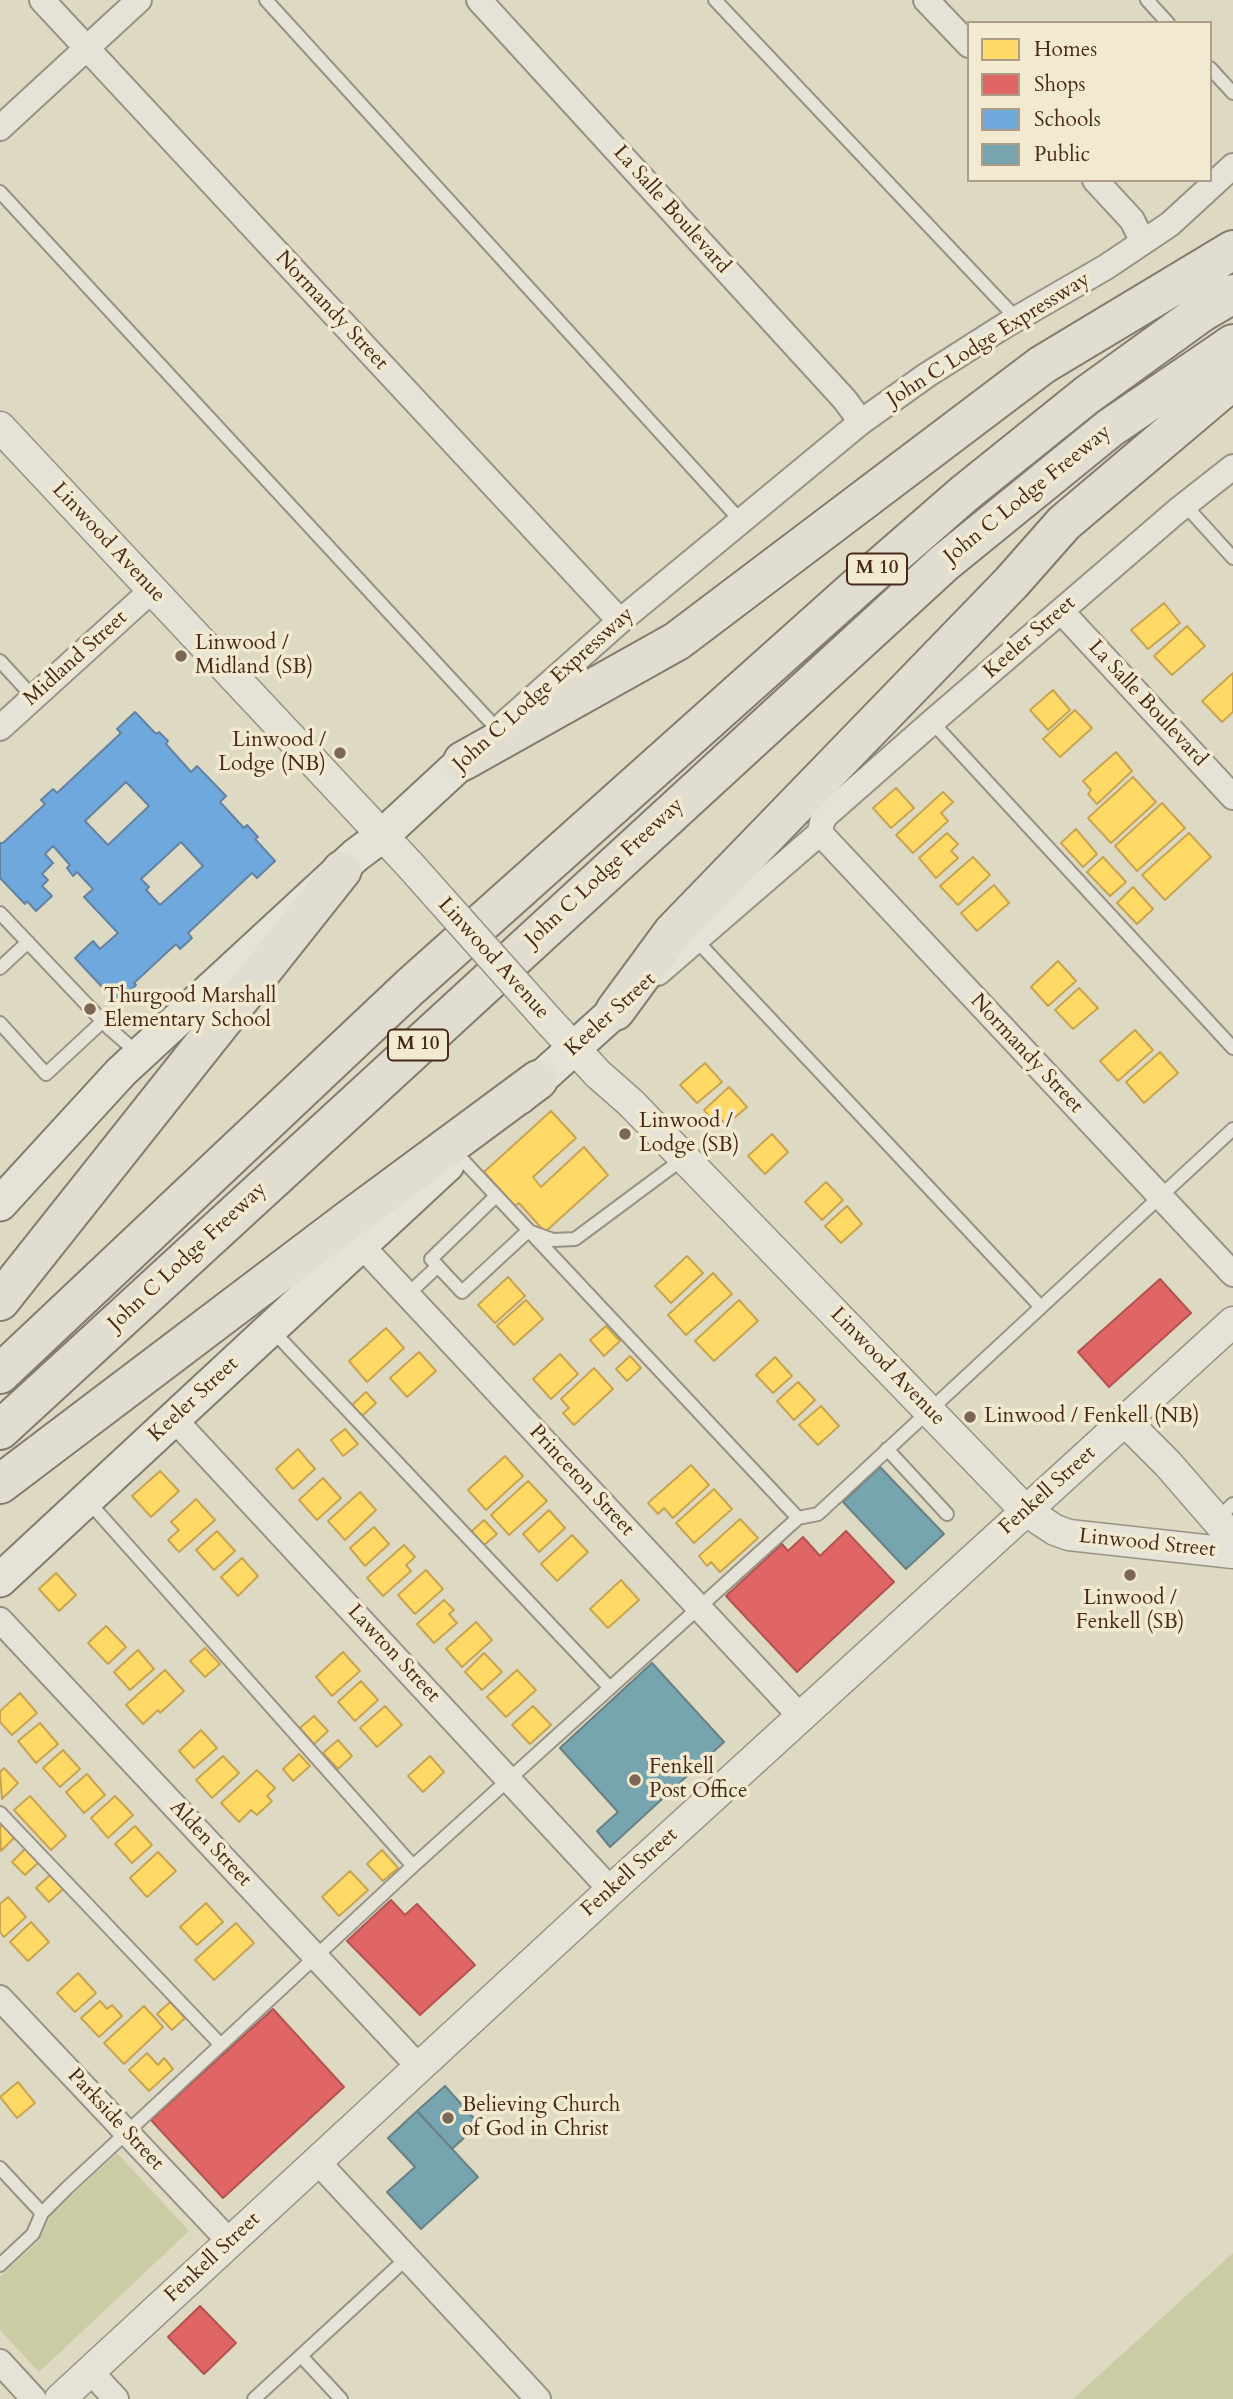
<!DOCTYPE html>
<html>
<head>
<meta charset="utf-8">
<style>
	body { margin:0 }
	#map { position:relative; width:1233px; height:2399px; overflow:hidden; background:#ded9c3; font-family:Cardo,serif }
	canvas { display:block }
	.legend { position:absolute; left:967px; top:21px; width:245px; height:161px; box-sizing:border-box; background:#f1ead0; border:2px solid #ad9c88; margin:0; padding:9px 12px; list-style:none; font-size:21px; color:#47281b }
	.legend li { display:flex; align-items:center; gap:14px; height:35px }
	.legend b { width:35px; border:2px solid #ad9c88 }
</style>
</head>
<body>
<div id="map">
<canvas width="1233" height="2399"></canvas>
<ul class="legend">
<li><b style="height:19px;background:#ffd966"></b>Homes</li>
<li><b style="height:19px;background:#e06666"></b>Shops</li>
<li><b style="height:19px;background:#6fa8dc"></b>Schools</li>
<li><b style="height:19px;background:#76a5af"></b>Public</li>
</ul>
</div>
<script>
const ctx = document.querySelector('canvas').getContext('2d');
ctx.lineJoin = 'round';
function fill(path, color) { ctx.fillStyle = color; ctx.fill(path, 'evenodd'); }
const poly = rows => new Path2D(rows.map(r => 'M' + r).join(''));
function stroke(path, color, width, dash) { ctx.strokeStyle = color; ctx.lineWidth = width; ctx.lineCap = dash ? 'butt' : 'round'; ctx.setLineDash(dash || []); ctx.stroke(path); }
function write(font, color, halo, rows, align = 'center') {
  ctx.font = font + ' Cardo,serif'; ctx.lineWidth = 7; ctx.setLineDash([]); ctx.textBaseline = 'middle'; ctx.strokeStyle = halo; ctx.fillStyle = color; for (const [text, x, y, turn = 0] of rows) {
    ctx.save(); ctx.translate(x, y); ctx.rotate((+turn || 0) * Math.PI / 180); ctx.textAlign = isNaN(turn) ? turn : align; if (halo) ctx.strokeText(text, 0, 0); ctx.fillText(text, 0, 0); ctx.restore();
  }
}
const green = poly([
	[117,2153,189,2231,39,2372,0,2330,0,2277,39,2241,51,2215],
	[1233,2253,1233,2399,1073,2399]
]);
const homes = poly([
	[1164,603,1180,623,1148,649,1131,630,1164,603],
	[1187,626,1205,646,1172,675,1154,656,1187,626],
	[1233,673,1233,712,1222,722,1202,701,1233,673],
	[1053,690,1070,710,1048,730,1030,710,1053,690],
	[1075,710,1092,728,1060,757,1043,739,1075,710],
	[1116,752,1132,771,1097,804,1088,794,1091,790,1083,781,1116,752],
	[1133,777,1156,802,1111,843,1088,818,1133,777],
	[896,788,914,808,891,828,873,808,896,788],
	[943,792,953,802,941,813,948,821,913,853,896,835,943,792],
	[1162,803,1185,828,1137,871,1115,846,1162,803],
	[1076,829,1097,854,1083,867,1061,843,1076,829],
	[947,833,958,844,951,851,958,858,936,878,919,858,947,833],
	[1189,833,1211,857,1165,900,1142,875,1189,833],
	[973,857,990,875,958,905,940,886,973,857],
	[1103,857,1126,882,1110,896,1087,872,1103,857],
	[994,885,1009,903,977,931,961,913,994,885],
	[1133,887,1153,909,1137,924,1117,903,1133,887],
	[1058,961,1076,981,1048,1006,1031,987,1058,961],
	[1079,988,1098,1008,1073,1029,1055,1010,1079,988],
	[1135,1030,1153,1050,1118,1081,1100,1061,1135,1030],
	[1160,1052,1178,1073,1144,1103,1126,1082,1160,1052],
	[705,1063,722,1082,697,1103,680,1085,705,1063],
	[729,1087,747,1107,726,1125,717,1115,712,1120,704,1110,729,1087],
	[551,1111,576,1138,533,1177,541,1187,584,1147,608,1175,545,1232,519,1203,515,1206,484,1172,551,1111],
	[772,1134,788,1152,765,1174,748,1156,772,1134],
	[826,1182,843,1200,822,1220,805,1202,826,1182],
	[847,1206,862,1224,841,1243,825,1226,847,1206],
	[687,1256,703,1273,671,1303,655,1286,687,1256],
	[713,1273,732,1294,686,1335,668,1315,713,1273],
	[508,1277,525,1296,495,1323,478,1305,508,1277],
	[526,1300,543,1319,514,1345,497,1326,526,1300],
	[739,1300,758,1321,714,1361,695,1341,739,1300],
	[606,1326,620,1341,604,1356,590,1340,606,1326],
	[386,1328,404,1348,367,1382,349,1361,386,1328],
	[419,1352,436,1371,407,1397,390,1378,419,1352],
	[560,1354,578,1374,551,1399,533,1379,560,1354],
	[630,1356,641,1368,627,1381,616,1369,630,1356],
	[775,1357,792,1376,773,1393,756,1375,775,1357],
	[594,1368,613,1389,574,1425,563,1413,569,1408,561,1399,594,1368],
	[798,1382,815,1400,794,1420,777,1401,798,1382],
	[366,1392,376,1403,362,1416,352,1405,366,1392],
	[821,1406,839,1426,818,1445,799,1425,821,1406],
	[345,1429,358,1444,343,1456,331,1440,345,1429],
	[298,1449,315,1469,293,1489,276,1469,298,1449],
	[505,1456,523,1476,486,1510,468,1490,505,1456],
	[691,1465,709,1485,673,1518,664,1508,658,1514,648,1503,691,1465],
	[160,1471,179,1491,151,1517,132,1496,160,1471],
	[323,1478,341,1498,317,1520,299,1500,323,1478],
	[528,1481,547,1501,509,1535,491,1515,528,1481],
	[714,1489,732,1509,694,1543,676,1523,714,1489],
	[360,1492,376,1510,345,1540,328,1521,360,1492],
	[196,1499,215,1520,179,1552,168,1540,179,1530,171,1522,196,1499],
	[549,1510,565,1528,539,1552,523,1534,549,1510],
	[740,1519,758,1538,720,1572,711,1562,707,1566,699,1556,740,1519],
	[484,1520,497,1534,483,1546,471,1532,484,1520],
	[374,1527,389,1544,365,1566,350,1548,374,1527],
	[217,1531,235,1551,214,1570,196,1550,217,1531],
	[572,1535,588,1552,557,1581,541,1564,572,1535],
	[404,1545,415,1557,406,1565,411,1571,383,1596,367,1578,404,1545],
	[242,1558,258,1576,238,1596,221,1577,242,1558],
	[426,1570,443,1589,415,1614,398,1595,426,1570],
	[56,1573,76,1595,59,1611,39,1589,56,1573],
	[621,1580,639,1600,608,1628,590,1609,621,1580],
	[444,1600,454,1610,449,1614,457,1623,434,1643,417,1624,444,1600],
	[476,1622,492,1640,462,1667,446,1649,476,1622],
	[106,1626,126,1647,108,1664,88,1643,106,1626],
	[205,1648,220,1664,205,1677,190,1661,205,1648],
	[138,1650,154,1669,130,1690,114,1672,138,1650],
	[343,1652,360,1671,332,1696,316,1677,343,1652],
	[484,1653,502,1672,482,1690,465,1672,484,1653],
	[165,1670,184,1691,160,1713,158,1710,143,1724,126,1705,165,1670],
	[517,1670,536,1690,506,1717,487,1697,517,1670],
	[361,1681,378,1700,355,1721,338,1702,361,1681],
	[20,1693,37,1713,12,1735,0,1722,0,1711,20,1693],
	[385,1706,402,1725,377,1747,360,1728,385,1706],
	[533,1706,551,1725,530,1744,512,1725,533,1706],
	[314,1716,328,1731,314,1744,300,1728,314,1716],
	[40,1723,58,1744,36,1763,18,1741,40,1723],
	[201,1730,217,1748,194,1768,179,1751,201,1730],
	[338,1740,352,1756,338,1769,323,1753,338,1740],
	[63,1750,80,1769,60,1787,43,1768,63,1750],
	[299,1754,310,1766,293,1781,283,1769,299,1754],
	[223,1756,239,1773,212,1798,196,1780,223,1756],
	[430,1756,444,1772,423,1792,408,1776,430,1756],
	[4,1768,18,1783,2,1799,0,1772,4,1768],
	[257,1770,275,1788,267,1796,272,1801,257,1815,251,1810,239,1822,221,1803,257,1770],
	[87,1774,105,1795,84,1813,66,1792,87,1774],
	[30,1796,66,1836,51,1850,14,1810,30,1796],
	[115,1796,133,1815,108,1838,91,1818,115,1796],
	[3,1824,15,1837,1,1851,0,1827,3,1824],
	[135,1826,152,1845,132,1863,115,1844,135,1826],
	[26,1848,39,1862,25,1875,12,1862,26,1848],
	[382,1850,398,1868,383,1881,367,1864,382,1850],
	[158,1852,176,1871,147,1897,130,1878,158,1852],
	[350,1871,368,1890,339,1916,322,1897,350,1871],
	[50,1875,63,1889,49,1902,36,1888,50,1875],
	[8,1897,26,1917,4,1937,0,1932,0,1904,8,1897],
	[206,1903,223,1922,197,1945,180,1927,206,1903],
	[31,1922,49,1942,28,1961,10,1942,31,1922],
	[236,1923,254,1943,214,1980,195,1960,236,1923],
	[78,1973,96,1993,75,2012,57,1993,78,1973],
	[100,2001,107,2009,112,2005,122,2016,99,2037,81,2018,100,2001],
	[170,2002,185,2018,172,2030,157,2014,170,2002],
	[144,2006,163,2027,124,2064,104,2043,144,2006],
	[147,2053,158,2065,164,2058,173,2069,149,2091,129,2070,147,2053],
	[18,2082,35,2103,17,2118,0,2097,18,2082]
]);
const shops = poly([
	[1160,1279,1191,1313,1109,1387,1078,1352,1160,1279],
	[846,1531,894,1582,797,1672,726,1596,782,1544,788,1551,803,1537,820,1556,846,1531],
	[391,1900,405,1915,417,1904,475,1965,420,2015,347,1941,391,1900],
	[273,2009,344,2087,223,2198,151,2120,273,2009],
	[200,2306,236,2343,204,2374,168,2337,200,2306]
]);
const schools = poly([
	[135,712,156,734,159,732,168,741,166,744,191,772,197,766,226,796,220,802,244,828,247,825,258,837,255,839,275,861,257,878,252,873,188,933,192,938,180,949,176,944,134,983,136,985,117,1003,75,958,93,941,100,949,118,933,84,897,93,889,77,872,73,876,67,868,70,865,53,846,45,854,53,863,42,874,48,880,42,886,52,896,36,911,27,901,25,904,0,878,0,843,3,843,45,804,41,800,53,789,57,793,121,733,117,729,135,712],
	[126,782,149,806,108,845,85,821,126,782],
	[181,842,203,866,160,905,146,890,149,887,141,879,181,842]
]);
const public = poly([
	[880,1467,944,1534,906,1569,843,1502,880,1467],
	[652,1663,724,1742,610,1847,597,1831,618,1812,560,1748,652,1663],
	[445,2086,479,2124,452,2149,417,2111,445,2086],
	[417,2111,478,2177,421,2229,387,2192,415,2167,388,2138,417,2111]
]);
const service = poly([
	[266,0,741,521],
	[715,0,1016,318],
	[1147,0,1168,23],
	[1210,68,1233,93],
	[0,192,498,730],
	[1185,505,1233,558],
	[0,661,34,698],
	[932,722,1233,1048],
	[0,913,110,1029,140,1055],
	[696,940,1040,1306],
	[0,968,28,942],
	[0,1023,46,1074,103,1021],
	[458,1155,798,1518],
	[496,1196,431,1259,462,1292,528,1231,553,1240,575,1239,684,1158],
	[407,1295,438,1266],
	[271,1329,610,1688],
	[887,1449,947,1514],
	[87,1500,413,1866],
	[1217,1519,1233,1504],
	[0,1813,221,2045],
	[0,2168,42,2213],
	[0,2265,33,2234,42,2213,67,2188,413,1866,798,1518,818,1514,1233,1129],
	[301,2356,341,2399],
	[254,2399,407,2258]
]);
const minor = poly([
	[42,0,620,621],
	[479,0,845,400,861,422],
	[926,0,969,45],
	[0,128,139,0],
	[1095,180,1132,220,1143,242],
	[1061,611,1233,797],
	[505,723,620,621,861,422,927,375,1004,326,1106,267,1170,224,1233,166],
	[0,728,152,590],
	[820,833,1233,1274],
	[658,973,820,833,822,822,825,816,932,722,1177,511,1233,467],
	[361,1245,801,1717],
	[174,1419,611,1890],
	[0,1620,419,2067],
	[0,1998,230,2242],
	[317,2161,538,2399],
	[0,2362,34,2399],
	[90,2371,116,2399]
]);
const tertiary = poly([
	[0,427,410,865],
	[548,1020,598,1074,631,1103,1026,1511,1055,1530,1069,1535,1233,1553],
	[1125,1421,1168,1464,1233,1539],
	[60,2399,611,1890,1233,1322]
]);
const secondary = poly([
	[520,1097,615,1011],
	[0,1204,121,1072,356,855,383,835,463,761],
	[0,1580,447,1165]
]);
const motorway = poly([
	[463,761,677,641,1042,365,1233,250],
	[615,1011,673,932,1011,583,1064,523,1233,380],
	[0,1301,342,870],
	[0,1374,410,987,864,581,965,493,1087,395,1202,312,1233,294],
	[0,1430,944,563,1110,428,1233,344],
	[0,1484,350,1219,538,1080]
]);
const tertiaryBridge = poly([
	[410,865,548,1020]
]);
const markers = [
	[181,656,7,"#7c6656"],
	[340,753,7,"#7c6656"],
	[90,1009,7,"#7c6656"],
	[625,1134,7,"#7c6656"],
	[970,1417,7,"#7c6656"],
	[1130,1575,7,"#7c6656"],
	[635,1780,7,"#7c6656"],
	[448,2118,7,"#7c6656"]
];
const shields = [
	[877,569,60],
	[418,1045,60]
];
const shieldNames = [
	["M 10",877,569],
	["M 10",418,1045]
];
const streetNames = [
	["La Salle Boulevard",671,210,48],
	["Normandy Street",331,311,47],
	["John C Lodge Expressway",989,340,-32],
	["John C Lodge Freeway",1028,495,-39],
	["Linwood Avenue",108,543,47],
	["Keeler Street",1030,638,-41],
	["Midland Street",76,659,-42],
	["John C Lodge Expressway",544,690,-42],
	["La Salle Boulevard",1147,704,47],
	["John C Lodge Freeway",605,873,-43],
	["Linwood Avenue",493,959,48],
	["Keeler Street",611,1015,-42],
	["Normandy Street",1026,1054,47],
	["John C Lodge Freeway",188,1257,-43],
	["Linwood Avenue",887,1367,46],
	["Keeler Street",194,1400,-43],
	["Princeton Street",581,1481,47],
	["Fenkell Street",1048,1491,-42],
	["Linwood Street",1147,1544,6],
	["Lawton Street",393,1654,47],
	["Alden Street",210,1844,47],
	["Fenkell Street",630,1873,-42],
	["Parkside Street",115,2120,47],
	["Fenkell Street",213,2258,-43]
];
const poiNames = [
	["Linwood /",195,644],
	["Midland (SB)",195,668],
	["Linwood /",326,741,"right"],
	["Lodge (NB)",326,765,"right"],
	["Thurgood Marshall",104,997],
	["Elementary School",104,1021],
	["Linwood /",639,1122],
	["Lodge (SB)",639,1146],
	["Linwood / Fenkell (NB)",984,1417],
	["Linwood /",1130,1599,"center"],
	["Fenkell (SB)",1130,1623,"center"],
	["Fenkell",649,1768],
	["Post Office",649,1792],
	["Believing Church",462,2106],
	["of God in Christ",462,2130]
];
fill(green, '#cbcba4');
fill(homes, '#ffd966');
stroke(homes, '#c8a450', 2);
fill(shops, '#e06666');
stroke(shops, '#b25350', 2);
fill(schools, '#6fa8dc');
stroke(schools, '#6382a2', 2);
fill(public, '#76a5af');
stroke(public, '#688083', 2);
stroke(service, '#999284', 16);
stroke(minor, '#999284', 28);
stroke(tertiary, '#999284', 33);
stroke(secondary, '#837b6e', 37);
stroke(motorway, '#837b6e', 42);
stroke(service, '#e5e2d7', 12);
stroke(minor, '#e5e2d7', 24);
stroke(tertiary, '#e5e2d7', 30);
stroke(secondary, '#e5e2d7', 33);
stroke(motorway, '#e1ddd1', 38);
stroke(tertiaryBridge, '#999284', 33, []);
stroke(tertiaryBridge, '#e5e2d7', 30);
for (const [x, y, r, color] of markers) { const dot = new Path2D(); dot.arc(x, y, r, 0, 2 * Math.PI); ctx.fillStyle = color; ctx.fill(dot); stroke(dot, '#f1ead0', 2.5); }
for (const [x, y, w] of shields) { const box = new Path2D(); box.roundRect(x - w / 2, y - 15.5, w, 31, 5); ctx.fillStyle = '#f1ead0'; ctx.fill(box); stroke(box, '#47281b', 2); }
write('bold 19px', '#47281b', null, shieldNames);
write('21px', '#47281b', '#f1ead0', streetNames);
write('21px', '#47281b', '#f1ead0', poiNames, 'left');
</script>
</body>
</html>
